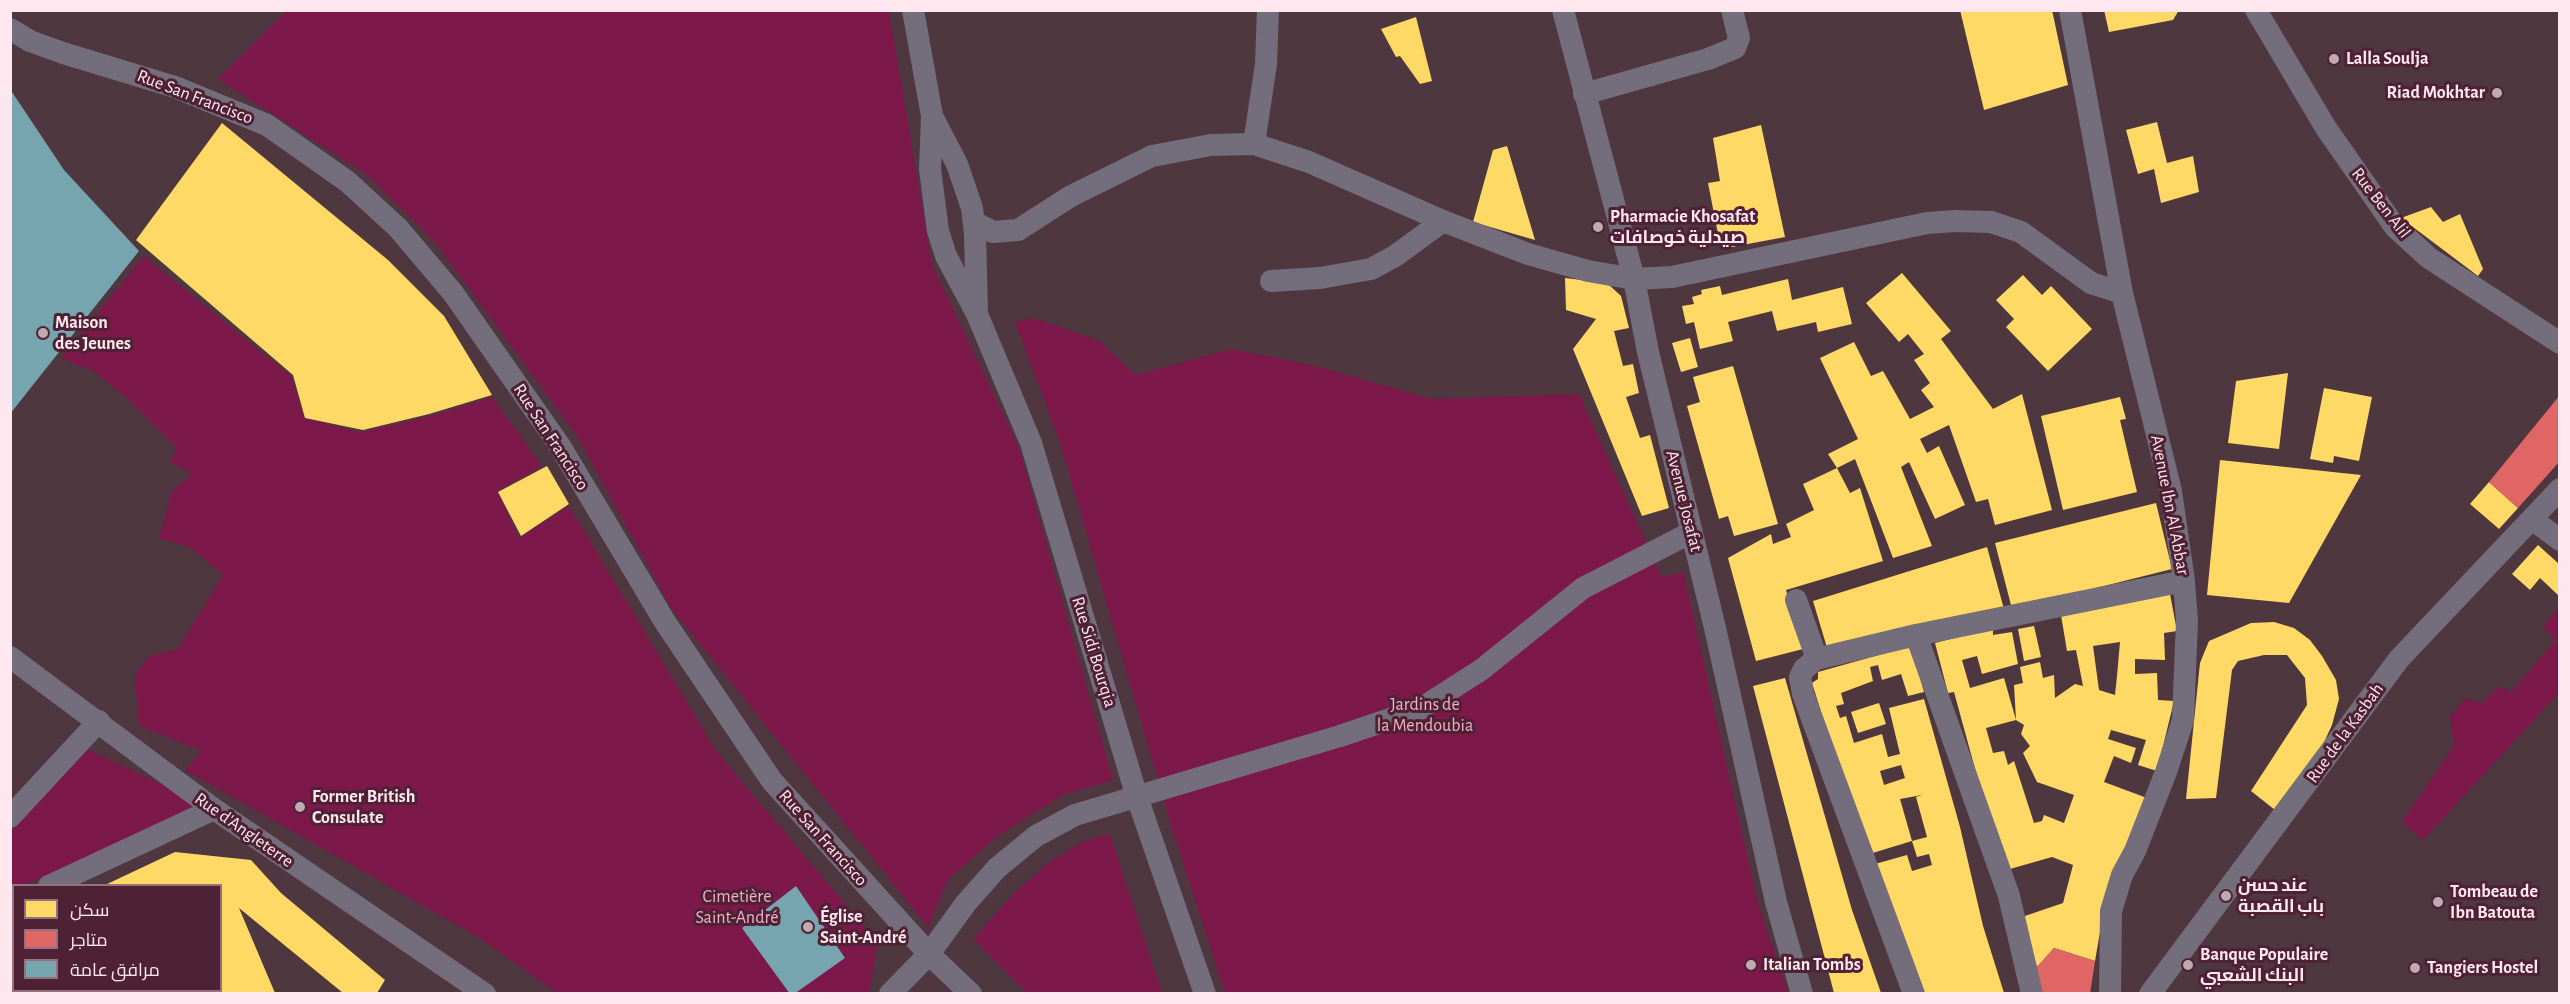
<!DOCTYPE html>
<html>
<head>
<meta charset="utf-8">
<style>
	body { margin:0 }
	#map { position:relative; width:2570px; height:1004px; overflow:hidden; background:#4f3740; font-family:"Alegreya Sans",Cairo,sans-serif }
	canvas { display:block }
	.frame { position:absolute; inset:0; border:12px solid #ffe7ef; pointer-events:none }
	.legend { position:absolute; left:12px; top:884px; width:210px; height:108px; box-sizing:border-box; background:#4e2234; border:2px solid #95717f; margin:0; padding:8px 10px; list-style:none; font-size:18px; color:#ffe7ef }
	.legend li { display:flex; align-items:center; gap:12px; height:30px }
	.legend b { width:30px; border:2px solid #95717f }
</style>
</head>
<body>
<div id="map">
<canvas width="2570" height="1004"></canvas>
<div class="frame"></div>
<ul class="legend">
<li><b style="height:16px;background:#ffd966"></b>سكن</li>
<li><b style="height:16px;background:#e06666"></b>متاجر</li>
<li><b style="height:16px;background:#76a5af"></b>مرافق عامة</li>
</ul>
</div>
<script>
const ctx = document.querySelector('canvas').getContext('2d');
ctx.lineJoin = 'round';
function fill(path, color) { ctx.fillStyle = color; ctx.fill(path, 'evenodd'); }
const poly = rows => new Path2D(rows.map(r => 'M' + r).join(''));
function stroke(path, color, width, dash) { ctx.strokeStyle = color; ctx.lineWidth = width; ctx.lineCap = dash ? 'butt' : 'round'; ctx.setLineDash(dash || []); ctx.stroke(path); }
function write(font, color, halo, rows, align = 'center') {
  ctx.font = font + ' "Alegreya Sans",Cairo,sans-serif'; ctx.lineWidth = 6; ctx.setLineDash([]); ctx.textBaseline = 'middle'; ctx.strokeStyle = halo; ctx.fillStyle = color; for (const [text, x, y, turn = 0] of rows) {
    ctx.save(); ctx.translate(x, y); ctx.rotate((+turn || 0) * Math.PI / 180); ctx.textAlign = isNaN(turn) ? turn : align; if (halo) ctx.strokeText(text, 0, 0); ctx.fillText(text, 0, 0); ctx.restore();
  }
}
const green = poly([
	[286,11,889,11,932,265,1019,448,1113,780,1063,795,996,837,948,880,928,927,671,608,577,436,434,241,366,174,218,79],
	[144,256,291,376,304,418,360,432,427,417,492,397,542,466,497,491,519,538,569,506,717,752,869,932,878,940,869,993,557,993,483,940,185,770,202,751,139,726,135,676,148,657,178,649,223,575,191,548,159,538,172,491,191,475,188,470,170,463,177,448,130,401,95,372,61,358],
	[1033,318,1100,341,1135,375,1231,349,1312,365,1431,399,1579,394,1662,578,1683,571,1758,904,1788,993,1225,993,1174,835,1060,443,1015,322],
	[2559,606,2559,693,2423,840,2402,822,2454,746,2450,716,2466,698,2481,704,2499,686,2511,692,2555,641,2543,626],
	[87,749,214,809,24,885,14,886,11,891,10,832],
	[1110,834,1162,993,1027,993,973,939,1015,892,1050,862,1081,842]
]);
const homes = poly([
	[1960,10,2052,10,2068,85,1984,110],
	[2104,10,2179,10,2173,20,2109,32],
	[1416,17,1432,81,1420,84,1400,56,1396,57,1381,29],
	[2157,122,2167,163,2193,156,2199,192,2161,203,2154,169,2138,174,2126,130],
	[222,123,388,260,444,316,492,395,429,414,363,430,305,418,293,375,136,240],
	[1761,125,1785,237,1721,249,1708,183,1720,181,1713,138],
	[1507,146,1535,240,1473,222,1493,150],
	[2431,207,2443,222,2460,214,2483,269,2478,276,2401,218],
	[1902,273,1951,331,1941,339,1993,409,2022,394,2052,510,1995,525,1988,499,1976,502,1949,425,1920,439,1927,453,1939,446,1965,505,1935,519,1909,462,1901,467,1932,546,1893,558,1855,459,1837,468,1850,493,1860,488,1883,561,1786,590,1803,649,1756,661,1728,558,1771,534,1773,544,1791,537,1786,524,1814,510,1803,484,1837,468,1828,454,1858,439,1820,358,1854,342,1871,376,1883,371,1910,419,1934,407,1921,390,1930,383,1914,360,1924,354,1908,334,1899,342,1866,303],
	[2023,275,2042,295,2051,286,2092,329,2048,371,2006,327,2014,319,1996,300],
	[1565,278,1607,283,1621,296,1629,328,1614,331,1623,366,1633,364,1639,393,1626,397,1640,438,1650,435,1669,508,1642,516,1573,349,1596,319,1566,310],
	[1788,279,1792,300,1843,287,1852,324,1818,332,1816,322,1777,331,1772,311,1728,322,1733,341,1700,349,1694,322,1686,324,1682,306,1694,304,1692,297,1702,294,1701,290,1720,286,1722,295],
	[1690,338,1698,367,1681,372,1672,343],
	[1733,366,1778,524,1734,536,1728,516,1719,519,1687,406,1700,402,1693,377],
	[2288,373,2279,449,2228,443,2236,381],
	[2324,388,2372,397,2359,461,2334,456,2333,463,2310,459],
	[2120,397,2126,419,2120,420,2137,492,2063,510,2041,416],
	[2220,460,2361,475,2289,603,2207,595],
	[547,466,569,504,521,536,498,492],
	[2489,482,2518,508,2499,529,2470,504],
	[2156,503,2172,569,2012,609,1995,543],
	[2538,545,2559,564,2559,596,2540,578,2530,590,2512,574],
	[1987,547,2004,609,1828,651,1813,601],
	[2170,594,2177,631,2164,633,2165,660,2135,659,2135,674,2157,673,2158,700,2174,701,2157,771,2138,765,2146,740,2111,730,2108,739,2136,748,2131,763,2114,756,2104,782,2147,798,2100,932,2095,961,2054,948,2037,967,2022,917,2063,903,2073,865,2052,857,2003,871,1954,692,1948,693,1935,643,1993,628,1993,635,2012,632,2018,664,1982,674,1977,656,1962,660,1970,688,2004,678,2016,720,1986,728,1993,753,2004,751,2008,765,2014,761,2034,823,2042,821,2044,815,2064,823,2074,795,2037,782,2023,753,2030,746,2021,734,2024,725,2016,720,2014,685,2023,683,2020,667,2040,662,2043,678,2054,675,2055,698,2075,684,2083,686,2076,650,2067,651,2061,615],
	[2120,642,2117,676,2115,695,2099,690,2093,646],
	[2274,622,2294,628,2310,640,2322,656,2336,680,2339,699,2332,725,2320,751,2275,810,2251,791,2307,705,2305,678,2287,655,2264,655,2238,661,2232,670,2216,798,2186,799,2200,663,2209,641,2251,623],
	[2034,626,2041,657,2024,661,2018,629],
	[1911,646,1924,692,1908,696,1901,674,1882,680,1878,665,1870,667,1873,681,1841,693,1844,704,1836,706,1840,718,1846,716,1854,743,1882,734,1888,757,1900,754,1889,708,1924,699,1960,827,1983,926,2004,993,1921,993,1875,864,1907,855,1912,871,1932,865,1929,854,1917,857,1912,841,1927,837,1916,797,1922,795,1900,799,1912,841,1866,855,1812,683,1818,679,1818,672],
	[1901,765,1905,778,1884,785,1880,771],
	[1785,678,1852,910,1881,993,1834,993,1753,686],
	[1879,703,1886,724,1858,733,1851,712],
	[175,852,251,860,281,893,385,980,377,993,343,993,239,908,275,993,76,993,75,990,220,990,220,885,105,885]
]);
const shops = poly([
	[2560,395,2560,461,2518,508,2489,482],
	[2054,948,2095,961,2090,994,2036,994,2037,967]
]);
const public = poly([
	[10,89,64,170,139,251,10,414],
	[796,886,845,958,794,994,790,994,742,928]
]);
const street = poly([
	[913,10,932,116,930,169,938,231,946,256,977,314,1031,443,1137,797,1205,994],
	[1563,10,1634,279,1648,352,1715,628,1776,902,1802,994],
	[2070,10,2122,293,2171,491,2184,581,2187,621,2183,720,2166,772,2135,851,2122,875,2111,911,2110,994],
	[2256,10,2326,128,2395,227,2429,258,2560,343],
	[10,29,30,41,63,53,175,87,267,125,348,182,398,228,453,293,560,446,665,622,772,781,929,954,971,994],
	[1584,94,1708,59,1735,48,1739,38,1732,10],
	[932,116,957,164,972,208,975,233,977,312],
	[1254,144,1266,64,1268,10],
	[974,222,993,232,1018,230,1071,196,1152,156,1211,145,1254,144,1309,162,1443,221,1528,254,1588,271,1634,279,1672,277,1927,223,1955,221,1991,222,2021,232,2091,283,2122,293],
	[1271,281,1320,278,1371,269,1395,256,1443,221],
	[2533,520,2560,540],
	[1796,600,1817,659],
	[1916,635,2009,896,2032,994],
	[10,657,214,809,485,994],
	[10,817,99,721],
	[49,886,214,809],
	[10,904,14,902],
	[890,994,929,954,966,903,997,868,1036,836,1075,815,1340,736,1420,709,1481,670,1583,588,1692,532],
	[1914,994,1803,694,1800,677,1804,669,1816,659,1916,635,2184,581],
	[2150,994,2399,659,2560,489]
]);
const markers = [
	[2334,59,6,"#c1a9b2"],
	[2497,93,6,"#c1a9b2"],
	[1598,227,6,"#c1a9b2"],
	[43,333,6,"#c1a9b2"],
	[300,807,6,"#c1a9b2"],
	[2226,896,6,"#c1a9b2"],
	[2438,902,6,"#c1a9b2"],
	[808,927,6,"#c1a9b2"],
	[1751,965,6,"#c1a9b2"],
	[2188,965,6,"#c1a9b2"],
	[2415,968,6,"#c1a9b2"]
];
const poiNames = [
	["Lalla Soulja",2346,59],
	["Riad Mokhtar",2485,93,"right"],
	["Pharmacie Khosafat",1610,217],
	["صيدلية خوصافات",1610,238],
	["Maison",55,323],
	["des Jeunes",55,344],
	["Former British",312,797],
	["Consulate",312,818],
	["عند حسن",2238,886],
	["باب القصبة",2238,907],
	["Tombeau de",2450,892],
	["Ibn Batouta",2450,913],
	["Église",820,917],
	["Saint-André",820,938],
	["Banque Populaire",2200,955],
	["البنك الشعبي",2200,976],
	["Italian Tombs",1763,965],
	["Tangiers Hostel",2427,968]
];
const streetNames = [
	["Rue San Francisco",195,97,21],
	["Rue Ben Alil",2381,203,52],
	["Rue San Francisco",551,437,57],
	["Avenue Josafat",1684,501,76],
	["Avenue Ibn Al Abbar",2170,505,79],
	["Rue Sidi Bourqia",1094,652,73],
	["Rue de la Kasbah",2345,733,-54],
	["Rue d'Angleterre",244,830,35],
	["Rue San Francisco",823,838,48]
];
const parkNames = [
	["Jardins de",1425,705],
	["la Mendoubia",1425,726],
	["Cimetière",737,897],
	["Saint-André",737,918]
];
fill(green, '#7c184a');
fill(homes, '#ffd966');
fill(shops, '#e06666');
fill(public, '#76a5af');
stroke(street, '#746d7c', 22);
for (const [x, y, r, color] of markers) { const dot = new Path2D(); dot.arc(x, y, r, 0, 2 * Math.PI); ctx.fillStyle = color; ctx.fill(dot); stroke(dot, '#4e2234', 2); }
write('bold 18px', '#ffe7ef', '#4e2234', poiNames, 'left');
write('18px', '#ffe7ef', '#4e2234', streetNames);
write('18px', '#f0b0c6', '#4e2234', parkNames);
</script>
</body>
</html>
